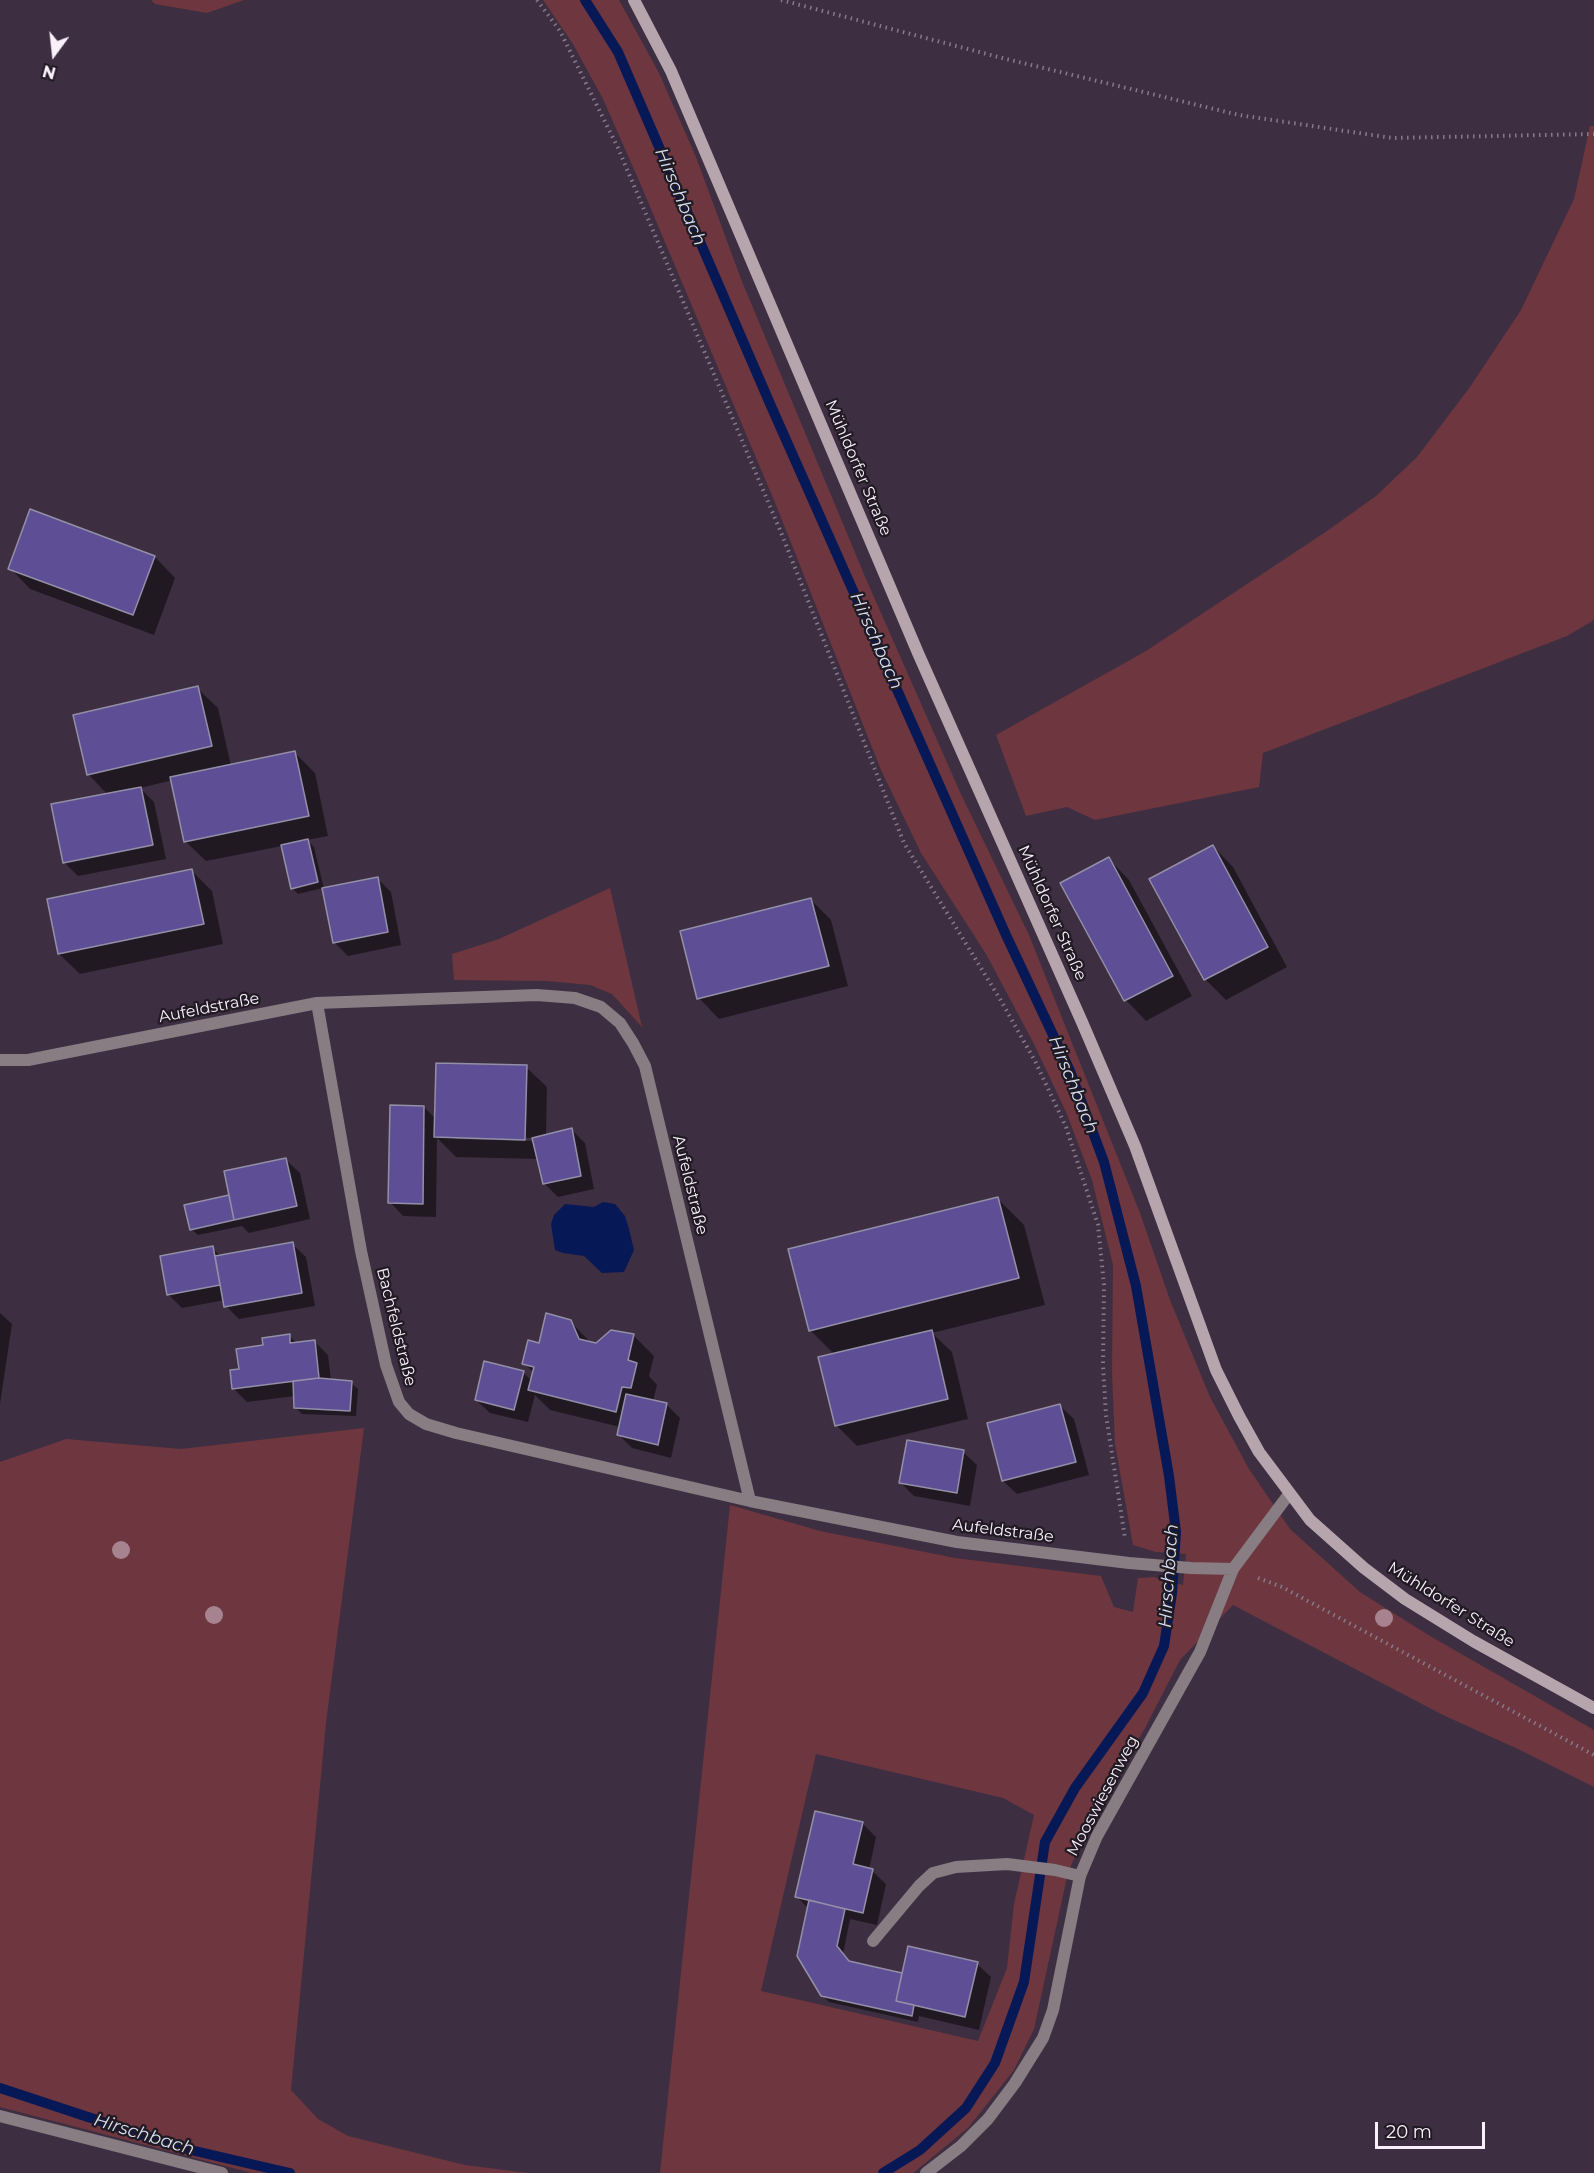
<!DOCTYPE html>
<html>
<head>
<meta charset="utf-8">
<style>
	body { margin:0 }
	#map { position:relative; width:1594px; height:2173px; overflow:hidden; background:#3d2f41; font-family:Montserrat,sans-serif }
	canvas { display:block }
	.north { position:absolute; left:24px; top:24px; width:60px; height:60px; -webkit-text-stroke:4px #201a22; paint-order:stroke; rotate:195deg; font-size:16px; font-weight:700; line-height:24px; text-align:center; color:#f9f0fc }
	.north::after { content:''; display:block; margin:auto; width:21px; height:27px; background:#f9f0fc; clip-path:polygon(50% 0,100% 100%,50% 72%,0 100%) }
	.scale { position:absolute; left:1375px; top:2122px; width:110px; height:27px; box-sizing:border-box; border:3px solid #f9f0fc; border-top:0; padding-left:8px; font-size:18px; line-height:21px; white-space:nowrap; color:#f9f0fc; -webkit-text-stroke:4px #201a22; paint-order:stroke }
</style>
</head>
<body>
<div id="map">
<canvas width="1594" height="2173"></canvas>
<div class="north">N</div>
<div class="scale">20 m</div>
</div>
<script>
const ctx = document.querySelector('canvas').getContext('2d');
ctx.lineJoin = 'round';
function fill(path, color) { ctx.fillStyle = color; ctx.fill(path, 'evenodd'); }
const poly = rows => new Path2D(rows.map(r => 'M' + r).join(''));
function stroke(path, color, width, dash) { ctx.strokeStyle = color; ctx.lineWidth = width; ctx.lineCap = dash ? 'butt' : 'round'; ctx.setLineDash(dash || []); ctx.stroke(path); }
function write(font, color, halo, rows, align = 'center') {
  ctx.font = font + ' Montserrat,sans-serif'; ctx.lineWidth = 4.5; ctx.setLineDash([]); ctx.textBaseline = 'middle'; ctx.strokeStyle = halo; ctx.fillStyle = color; for (const [text, x, y, turn = 0] of rows) {
    ctx.save(); ctx.translate(x, y); ctx.rotate((+turn || 0) * Math.PI / 180); ctx.textAlign = isNaN(turn) ? turn : align; if (halo) ctx.strokeText(text, 0, 0); ctx.fillText(text, 0, 0); ctx.restore();
  }
}
const green = poly([
	[151,0,244,0,207,13,155,4],
	[543,0,619,0,659,73,696,157,741,279,866,579,960,792,1029,935,1140,1213,1170,1300,1210,1397,1249,1469,1290,1529,1360,1592,1430,1636,1594,1730,1594,1787,1520,1750,1443,1715,1233,1605,1180,1660,1144,1730,1089,1817,1067,1877,1034,2029,1014,2070,968,2128,913,2173,660,2173,730,1505,820,1531,955,1558,1101,1576,1114,1607,1133,1612,1138,1578,1154,1577,1183,1585,1186,1554,1156,1552,1133,1545,1115,1444,1112,1372,1113,1265,1092,1180,1066,1112,1034,1044,986,954,921,853,881,770,776,505,640,183,603,99,573,44],
	[816,1754,1003,1798,1034,1815,1014,1904,1007,1968,978,2041,761,1991],
	[1590,126,1594,126,1594,620,1567,636,1263,753,1259,787,1095,820,1067,807,1026,816,996,735,1146,651,1327,531,1376,496,1417,457,1470,387,1521,310,1574,199],
	[610,888,642,1027,612,994,590,985,547,981,454,980,452,954,499,939],
	[364,1428,326,1723,291,2090,318,2119,348,2136,465,2165,528,2173,252,2173,0,2107,0,1462,66,1439,181,1449]
]);
const water = poly([
	[603,1202,615,1204,625,1216,629,1229,634,1250,624,1272,602,1273,584,1256,563,1253,555,1250,551,1224,554,1215,565,1204,594,1207]
]);
const shadow = poly([
	[31,511,155,557,175,578,154,635,30,589,10,568],
	[197,688,218,708,231,766,295,753,315,773,328,836,307,840,314,847,324,889,377,878,391,892,401,945,348,956,334,942,323,888,298,894,292,888,282,846,206,861,185,841,173,780,140,788,154,802,166,859,78,876,64,862,108,795,88,774],
	[1213,846,1233,867,1287,967,1226,1000,1205,979],
	[1109,859,1129,880,1192,996,1146,1021,1126,1000,1062,883],
	[192,871,212,891,223,944,80,974,59,954],
	[811,900,831,920,848,986,719,1019,699,998],
	[526,1067,547,1087,546,1136,572,1130,585,1143,594,1189,558,1197,545,1184,539,1159,456,1157,437,1138,436,1217,403,1216,390,1202,424,1107,436,1119],
	[455,1136,533,1138,533,1141,455,1139],
	[286,1160,300,1173,310,1219,249,1233,242,1226,198,1235,191,1229],
	[997,1198,1024,1225,1045,1305,932,1333,952,1352,968,1419,857,1446,836,1425,835,1355,810,1330],
	[292,1244,306,1257,315,1306,239,1319,226,1306,225,1300,182,1308,168,1294,212,1248,221,1256],
	[0,1313,12,1324,0,1404],
	[570,1321,592,1344,633,1335,654,1356,649,1376,657,1385,653,1401,666,1404,680,1418,671,1458,632,1448,619,1435,620,1427,550,1410,535,1395,528,1422,490,1413,476,1400,523,1372,532,1381,534,1373,524,1363,541,1345],
	[289,1336,297,1343,314,1341,328,1355,331,1380,351,1383,358,1389,356,1416,302,1414,296,1408,295,1396,247,1402,233,1388,241,1370,265,1347],
	[1060,1406,1074,1419,1089,1475,1017,1494,1003,1481],
	[963,1452,977,1465,970,1506,914,1496,900,1482],
	[863,1824,876,1837,869,1870,872,1871,886,1884,877,1925,850,1919,843,1954,850,1963,903,1976,977,1964,991,1977,979,2030,919,2016,918,2022,829,2002,822,1995,809,1909,796,1896]
]);
const stream = poly([
	[585,0,618,52,771,406,1006,935,1070,1071,1104,1162,1136,1286,1169,1476,1176,1532,1172,1593,1164,1646,1143,1693,1075,1788,1045,1842,1024,1982,995,2063,966,2108,920,2150,883,2173],
	[0,2088,182,2148,290,2173]
]);
const building = poly([
	[30,509,155,556,133,615,8,569,30,509],
	[198,686,212,746,87,775,73,715,198,686],
	[295,751,309,816,184,842,170,777,295,751],
	[141,787,153,845,63,863,51,804,141,787],
	[308,839,318,882,291,889,281,845,308,839],
	[1213,845,1268,947,1204,980,1149,879,1213,845],
	[1109,857,1173,976,1124,1001,1060,883,1109,857],
	[192,869,204,924,58,954,47,899,192,869],
	[378,877,388,932,333,943,322,888,378,877],
	[811,898,829,966,697,999,680,931,811,898],
	[436,1063,527,1065,525,1140,434,1137,436,1063],
	[390,1105,424,1106,423,1204,388,1203,390,1105],
	[572,1128,581,1176,543,1184,532,1138,572,1128],
	[286,1158,297,1206,234,1220,224,1171,286,1158],
	[229,1195,234,1220,190,1230,184,1205,229,1195],
	[998,1197,1019,1278,809,1331,788,1249,998,1197],
	[293,1242,302,1293,224,1307,215,1256,293,1242],
	[213,1246,220,1285,167,1295,160,1256,213,1246],
	[546,1313,571,1320,579,1339,596,1343,611,1330,634,1334,628,1360,637,1363,631,1388,622,1387,616,1412,528,1390,534,1367,522,1364,528,1340,539,1343,546,1313],
	[932,1330,948,1399,835,1426,818,1357,932,1330],
	[290,1334,290,1343,315,1340,319,1378,232,1389,230,1370,239,1369,236,1349,263,1345,262,1338,290,1334],
	[484,1361,524,1371,514,1410,475,1400,484,1361],
	[319,1378,352,1381,350,1411,294,1408,293,1381,319,1378],
	[626,1394,667,1403,658,1445,617,1435,626,1394],
	[1060,1404,1076,1462,1002,1481,987,1423,1060,1404],
	[907,1440,964,1450,957,1493,899,1483,907,1440],
	[815,1811,863,1822,853,1864,873,1869,863,1913,795,1897,815,1811],
	[809,1900,845,1909,837,1946,849,1961,902,1973,896,2001,914,2005,912,2016,821,1996,797,1956,809,1900],
	[908,1946,978,1962,965,2017,896,2001,908,1946]
]);
const path = poly([
	[537,0,560,31,618,148,780,530,904,843,1000,999,1036,1063,1066,1127,1098,1225,1104,1285,1103,1366,1106,1415,1125,1538],
	[781,0,1002,58,1239,115,1392,138,1594,134],
	[1258,1578,1282,1587,1594,1755]
]);
const lane = poly([
	[873,1941,919,1886,933,1873,956,1867,1007,1864,1055,1870,1080,1876]
]);
const street = poly([
	[317,1003,361,1251,386,1365,399,1402,409,1414,426,1424,456,1433,750,1501,957,1542,1129,1563,1191,1568,1233,1569],
	[0,1060,28,1060,317,1003,537,995,575,998,601,1007,620,1023,633,1043,645,1066,750,1501],
	[0,2116,222,2173],
	[926,2173,961,2146,988,2119,1015,2083,1043,2038,1053,2010,1080,1876,1097,1836,1200,1652,1233,1569,1289,1494]
]);
const secondary = poly([
	[634,0,671,71,918,653,1082,1022,1135,1146,1216,1370,1239,1416,1259,1452,1310,1520,1364,1568,1405,1599,1473,1641,1594,1708]
]);
const trees = [
	[121,1550],
	[214,1615],
	[1384,1618]
];
const streetNames = [
	["Mühldorfer Straße",858,468,67],
	["Mühldorfer Straße",1052,913,66],
	["Aufeldstraße",209,1008,-11],
	["Aufeldstraße",690,1185,76],
	["Bachfeldstraße",396,1327,76],
	["Aufeldstraße",1003,1531,7],
	["Mühldorfer Straße",1451,1605,32],
	["Mooswiesenweg",1103,1796,-62]
];
const waterNames = [
	["Hirschbach",680,197,67],
	["Hirschbach",876,641,66],
	["Hirschbach",1073,1085,68],
	["Hirschbach",1169,1576,-86],
	["Hirschbach",144,2135,17]
];
fill(green, '#6e363f');
fill(water, '#071856');
fill(shadow, '#0007');
stroke(stream, '#071856', 10);
fill(building, '#5e4e96');
stroke(building, '#928fa7', 1.5);
stroke(path, '#877b8b', 4, [1.5, 4.5]);
stroke(lane, '#887d83', 12);
stroke(street, '#887d83', 12);
stroke(secondary, '#b7a5ae', 12);
ctx.fillStyle = '#a6838f';
for (const [x, y] of trees) { ctx.beginPath(); ctx.arc(x, y, 9, 0, 2 * Math.PI); ctx.fill(); }
write('16px', '#f9f0fc', '#201a22', streetNames);
write('italic 18px', '#d4ddf1', '#201a22', waterNames);
</script>
</body>
</html>
